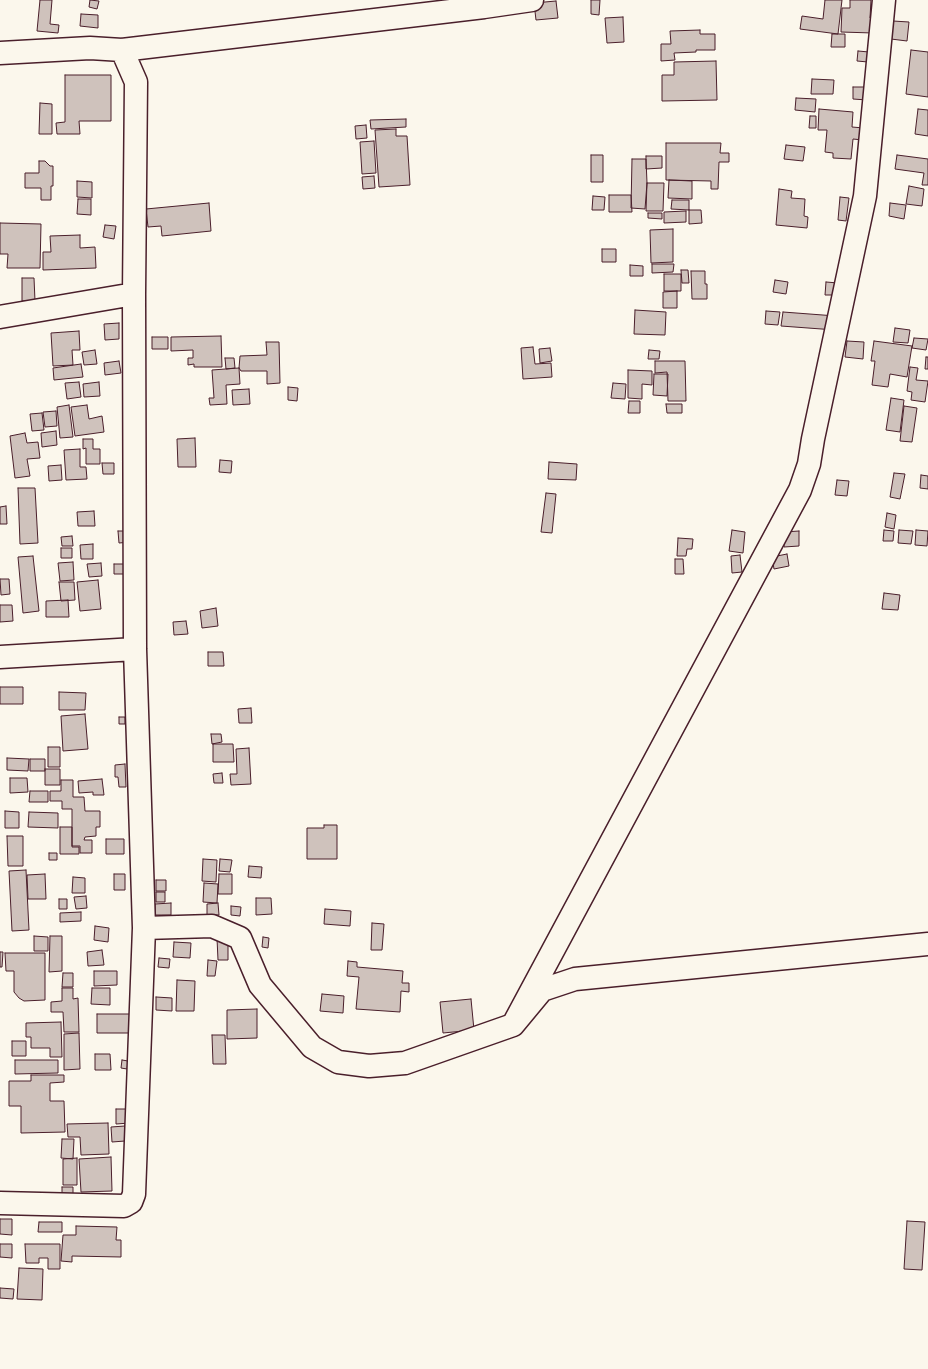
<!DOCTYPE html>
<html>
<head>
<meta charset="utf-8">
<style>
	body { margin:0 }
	canvas { display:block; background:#fbf7ec }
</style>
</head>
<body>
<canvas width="928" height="1369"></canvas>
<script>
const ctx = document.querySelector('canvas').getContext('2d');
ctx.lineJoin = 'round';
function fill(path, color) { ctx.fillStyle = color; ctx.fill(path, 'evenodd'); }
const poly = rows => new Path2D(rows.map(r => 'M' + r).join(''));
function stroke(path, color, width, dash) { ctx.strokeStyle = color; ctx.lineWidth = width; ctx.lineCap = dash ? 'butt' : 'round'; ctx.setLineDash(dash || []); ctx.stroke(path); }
const building = poly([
	[40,0,52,0,50,24,59,25,58,33,37,31,40,0],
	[90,0,99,1,97,9,89,7,90,0],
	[591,0,600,0,599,15,591,14,591,0],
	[825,0,842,0,838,34,800,29,802,16,823,19,825,0],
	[850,0,871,0,870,18,874,19,873,33,841,32,842,8,850,8,850,0],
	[556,1,558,18,536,20,534,3,556,1],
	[81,14,98,15,98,28,80,26,81,14],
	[623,17,624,42,607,43,605,18,623,17],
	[893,21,909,22,907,41,891,39,893,21],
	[700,30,700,34,715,34,715,50,696,50,696,52,674,53,675,60,661,61,661,44,671,44,670,31,700,30],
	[832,34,845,34,845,47,831,47,832,34],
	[911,50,928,52,928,97,906,94,911,50],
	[858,51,869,52,868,62,857,61,858,51],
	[716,61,717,100,662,101,662,75,674,75,674,62,716,61],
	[65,75,111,75,111,121,79,121,80,134,57,134,56,123,65,122,65,75],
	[812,79,834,80,833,94,811,94,812,79],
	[853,87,867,87,867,100,853,99,853,87],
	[796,98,816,99,815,112,795,110,796,98],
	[40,103,52,104,52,134,39,134,40,103],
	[819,109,853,112,852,127,864,128,863,140,853,139,851,159,833,158,833,153,825,152,827,130,818,130,819,109],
	[918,109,928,110,928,136,915,134,918,109],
	[810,116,816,116,816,128,809,128,810,116],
	[406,119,406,127,371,129,370,120,406,119],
	[366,125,367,138,356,139,355,126,366,125],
	[396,129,396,136,407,136,410,185,379,187,375,130,396,129],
	[374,141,376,173,362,174,360,142,374,141],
	[666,143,721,143,720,153,729,153,729,162,719,162,718,189,711,189,711,181,666,180,666,143],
	[786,145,805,147,803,161,784,159,786,145],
	[591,155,603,155,603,182,591,182,591,155],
	[897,155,928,159,928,185,922,185,924,173,895,169,897,155],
	[646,156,662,156,662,168,646,169,646,156],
	[632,159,646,159,647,183,645,209,631,208,632,159],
	[39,161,45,161,50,166,53,166,53,186,51,186,51,200,41,200,41,188,25,188,25,173,39,173,39,161],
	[374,176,375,188,363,189,362,177,374,176],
	[669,180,692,181,692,199,668,198,669,180],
	[77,181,92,182,92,198,77,197,77,181],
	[647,183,664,183,663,211,646,211,647,183],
	[909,186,924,189,922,206,906,204,909,186],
	[779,189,792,191,791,198,805,199,804,216,808,217,807,228,776,225,779,189],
	[609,195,631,195,632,212,609,212,609,195],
	[593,196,605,197,604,210,592,210,593,196],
	[840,197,849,198,846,221,838,220,840,197],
	[78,199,91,199,91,215,77,214,78,199],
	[672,200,689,200,689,210,671,209,672,200],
	[209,203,211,231,162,236,161,226,148,227,146,209,209,203],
	[890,203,906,205,904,219,889,216,890,203],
	[689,210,701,210,702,223,689,224,689,210],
	[686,211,686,222,664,223,664,212,686,211],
	[648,213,662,213,662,219,648,218,648,213],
	[0,223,41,224,40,268,7,268,8,254,0,254,0,223],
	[105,225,116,226,114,239,103,237,105,225],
	[673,229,673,262,651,263,650,230,673,229],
	[80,235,80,248,95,247,96,268,43,270,43,252,51,252,50,236,80,235],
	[602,249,616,249,616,262,602,262,602,249],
	[652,264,674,264,673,272,652,273,652,264],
	[630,265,643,266,643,276,630,276,630,265],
	[681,270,688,270,689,283,682,283,681,270],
	[691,271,705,271,705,284,707,284,707,299,692,299,691,271],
	[664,274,681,274,681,291,664,291,664,274],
	[22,278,34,278,35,301,22,301,22,278],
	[775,280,788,282,786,294,773,292,775,280],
	[826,282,838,283,837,295,825,295,826,282],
	[677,291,677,308,663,308,663,292,677,291],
	[635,310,666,312,665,335,634,334,635,310],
	[766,311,780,312,778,325,765,324,766,311],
	[783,312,836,316,835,330,781,326,783,312],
	[119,323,119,339,105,340,104,324,119,323],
	[895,328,910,330,908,343,893,342,895,328],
	[79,331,80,350,72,350,73,365,53,366,51,333,79,331],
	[221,336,222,367,194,367,194,364,188,365,188,358,193,358,193,350,171,351,171,337,221,336],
	[152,337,168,337,168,349,152,349,152,337],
	[914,338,928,339,926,350,912,348,914,338],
	[847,341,864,342,863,359,845,357,847,341],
	[874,341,912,346,907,377,890,374,888,387,872,385,875,361,871,361,874,341],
	[266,342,279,342,280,383,267,384,267,371,241,371,239,368,240,356,267,355,266,342],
	[533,347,535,364,551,363,552,377,523,379,521,348,533,347],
	[550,348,552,361,540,363,539,349,550,348],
	[95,350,97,364,84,365,82,352,95,350],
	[649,350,660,351,659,359,648,359,649,350],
	[926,357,928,357,928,369,925,369,926,357],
	[225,358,234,358,235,368,226,369,225,358],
	[119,361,121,373,105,375,104,363,119,361],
	[655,361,685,361,686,401,668,401,667,372,655,373,655,361],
	[81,364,83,377,54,380,53,368,81,364],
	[910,367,918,368,916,380,928,381,925,402,911,400,912,392,907,391,910,367],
	[239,368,240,384,226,385,227,404,210,405,209,398,214,398,212,370,239,368],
	[628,370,652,371,652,385,642,384,642,399,628,398,628,370],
	[654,374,668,374,667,396,653,395,654,374],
	[79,382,81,397,67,399,65,383,79,382],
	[99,382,100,396,84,397,83,384,99,382],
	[613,383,626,384,625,399,611,398,613,383],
	[288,387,298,388,297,401,288,400,288,387],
	[249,389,250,404,233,405,232,390,249,389],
	[891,398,904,400,900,432,886,430,891,398],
	[629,401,640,401,640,413,628,413,629,401],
	[666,404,682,404,682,413,667,413,666,404],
	[69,405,73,437,60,438,57,407,69,405],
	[87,405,89,419,102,416,104,432,75,436,71,407,87,405],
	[904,406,917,408,912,442,900,441,904,406],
	[56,411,57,426,45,427,43,412,56,411],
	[42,413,44,430,32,431,30,414,42,413],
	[56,431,57,445,42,447,41,433,56,431],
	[25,433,27,443,38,442,40,458,27,459,30,476,15,478,10,436,25,433],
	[195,438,196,467,178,467,177,439,195,438],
	[83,439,93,439,93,449,100,449,100,464,86,464,86,448,83,449,83,439],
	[80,449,80,467,86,467,87,479,66,480,64,450,80,449],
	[220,460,232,461,231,473,219,472,220,460],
	[549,462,577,464,576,480,548,479,549,462],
	[102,463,114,463,114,474,103,474,102,463],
	[61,465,62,480,49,481,48,466,61,465],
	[894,473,905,474,900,499,890,497,894,473],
	[921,475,928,476,928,489,920,488,921,475],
	[837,480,849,481,847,496,835,495,837,480],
	[18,488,35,488,38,543,20,544,18,488],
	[546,493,556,494,552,533,541,532,546,493],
	[6,506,7,524,0,524,0,507,6,506],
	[94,511,95,526,78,526,77,512,94,511],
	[887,513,896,515,894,529,885,527,887,513],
	[732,530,745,532,743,553,729,551,732,530],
	[884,530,894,531,893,541,883,541,884,530],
	[899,530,913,531,911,544,898,543,899,530],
	[916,530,928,531,927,546,915,545,916,530],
	[118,531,131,531,131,542,119,543,118,531],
	[799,531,799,546,784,547,784,532,799,531],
	[72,536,73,546,62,546,61,537,72,536],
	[678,538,693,539,692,549,687,549,686,556,677,556,678,538],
	[93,544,93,559,81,559,80,545,93,544],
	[61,548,72,548,72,558,61,558,61,548],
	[787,554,789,566,774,569,772,557,787,554],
	[740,555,742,572,732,573,731,556,740,555],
	[33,556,39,611,23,613,18,557,33,556],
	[675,559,683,559,684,574,675,574,675,559],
	[73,562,74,580,60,581,58,563,73,562],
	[101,563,102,576,89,577,87,564,101,563],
	[114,564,127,564,127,574,114,574,114,564],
	[0,579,9,579,10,594,1,595,0,579],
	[98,580,101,609,80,611,77,582,98,580],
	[59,582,74,582,75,600,61,601,59,582],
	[884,593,900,595,898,610,882,609,884,593],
	[68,600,69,617,46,617,46,601,68,600],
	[0,605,12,605,13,621,0,622,0,605],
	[216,608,218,626,202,628,200,611,216,608],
	[186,621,188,634,174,635,173,622,186,621],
	[208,652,223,652,224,666,208,666,208,652],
	[0,687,23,687,23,704,0,704,0,687],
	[59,692,86,693,85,710,59,710,59,692],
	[251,708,252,723,239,723,238,709,251,708],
	[85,714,88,749,63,751,61,716,85,714],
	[119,717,125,717,125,724,119,724,119,717],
	[211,734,221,734,222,742,212,744,211,734],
	[213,744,233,744,234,762,213,762,213,744],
	[48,747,60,747,60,767,48,767,48,747],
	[249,748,251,784,231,785,230,774,237,774,236,749,249,748],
	[7,758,29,759,28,771,7,770,7,758],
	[30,759,45,759,45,771,30,771,30,759],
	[125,764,126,787,119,787,118,777,115,777,115,765,125,764],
	[45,769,60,769,60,785,45,785,45,769],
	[222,773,223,783,214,783,213,774,222,773],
	[10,778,27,778,28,792,10,793,10,778],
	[102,779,104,795,93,795,93,792,79,793,78,781,102,779],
	[61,780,73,780,73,797,84,797,85,811,100,811,100,827,96,827,96,836,85,837,84,840,92,840,92,853,80,853,80,846,72,846,72,809,62,809,62,801,50,801,50,791,61,791,61,780],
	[30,791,48,791,48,802,29,802,30,791],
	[5,811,19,812,19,828,5,828,5,811],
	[29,812,58,813,58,828,28,827,29,812],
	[324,825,337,825,337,859,307,859,307,828,324,828,324,825],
	[60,827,72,827,72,847,79,847,79,854,60,854,60,827],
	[7,836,23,836,23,866,8,866,7,836],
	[106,839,124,839,124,854,106,854,106,839],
	[49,853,57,853,57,860,49,860,49,853],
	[203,859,217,860,216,882,202,881,203,859],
	[220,859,232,860,230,872,219,871,220,859],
	[249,866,262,867,261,878,248,877,249,866],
	[26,870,29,930,12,931,9,871,26,870],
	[45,874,46,899,28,899,27,875,45,874],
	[114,874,125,874,125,890,114,890,114,874],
	[219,874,232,874,232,894,218,894,219,874],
	[73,877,85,878,85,893,72,893,73,877],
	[156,880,166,880,166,891,156,891,156,880],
	[204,883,218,884,217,903,203,902,204,883],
	[156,892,165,892,165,902,156,902,156,892],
	[86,896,87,908,76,909,74,897,86,896],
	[256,898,271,898,272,914,256,915,256,898],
	[59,899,67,899,67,909,59,909,59,899],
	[171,903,171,915,155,915,155,904,171,903],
	[218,903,219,915,207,915,207,904,218,903],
	[231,906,241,907,240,916,231,915,231,906],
	[325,909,351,911,350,926,324,924,325,909],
	[81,912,81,921,60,922,60,913,81,912],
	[372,923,384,924,382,950,371,950,372,923],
	[95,926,109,928,108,942,94,940,95,926],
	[34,936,48,937,48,951,34,951,34,936],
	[50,936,62,936,62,971,49,972,50,936],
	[263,937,269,938,268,948,262,947,263,937],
	[217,938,228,938,228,960,218,960,217,938],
	[174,942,191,943,190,958,173,957,174,942],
	[102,950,104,965,88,966,87,952,102,950],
	[0,952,3,952,2,967,0,967,0,952],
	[5,953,45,953,45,1000,24,1001,19,998,14,992,14,971,6,971,5,953],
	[159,958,170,959,169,968,158,967,159,958],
	[208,960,217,961,215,976,207,976,208,960],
	[348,961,357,962,357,967,403,971,402,983,409,983,409,992,401,991,400,1012,356,1009,359,977,347,976,348,961],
	[94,971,117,971,117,985,94,986,94,971],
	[63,973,73,973,73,987,62,987,63,973],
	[177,980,195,981,194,1011,176,1011,177,980],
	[62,988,73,988,73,999,78,998,79,1032,64,1032,63,1012,51,1012,51,1002,62,1001,62,988],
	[92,988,110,988,110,1005,91,1004,92,988],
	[322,994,344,996,343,1013,320,1011,322,994],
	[156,997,172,998,172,1011,156,1010,156,997],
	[471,999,474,1030,443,1033,440,1002,471,999],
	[257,1009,257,1038,227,1039,227,1010,257,1009],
	[97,1014,130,1014,130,1033,97,1033,97,1014],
	[61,1022,62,1057,50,1057,50,1048,31,1048,31,1037,26,1037,26,1023,61,1022],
	[79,1033,80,1069,64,1070,64,1034,79,1033],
	[212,1035,225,1035,226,1064,213,1064,212,1035],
	[12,1041,26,1041,26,1056,12,1056,12,1041],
	[95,1054,110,1054,111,1070,95,1070,95,1054],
	[15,1060,58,1060,58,1073,15,1074,15,1060],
	[122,1060,128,1061,127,1069,121,1068,122,1060],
	[31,1075,64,1075,64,1082,50,1083,50,1101,64,1101,65,1132,21,1133,21,1106,9,1106,9,1081,31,1081,31,1075],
	[116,1109,129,1109,130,1123,116,1124,116,1109],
	[108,1123,109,1154,81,1155,80,1137,68,1137,67,1124,108,1123],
	[125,1126,125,1141,112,1142,111,1127,125,1126],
	[62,1139,74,1139,73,1159,61,1158,62,1139],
	[111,1157,112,1191,81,1192,79,1159,111,1157],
	[77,1158,77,1185,63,1185,63,1159,77,1158],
	[62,1187,73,1187,73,1196,62,1196,62,1187],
	[0,1219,12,1219,12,1235,0,1234,0,1219],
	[907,1221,925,1222,922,1270,904,1269,907,1221],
	[39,1222,62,1222,62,1232,38,1232,39,1222],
	[76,1226,117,1227,116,1240,121,1240,121,1257,72,1256,72,1262,61,1261,63,1235,76,1235,76,1226],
	[0,1244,12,1244,12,1258,0,1257,0,1244],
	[25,1244,60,1244,60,1269,48,1269,48,1258,39,1258,39,1263,26,1263,25,1244],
	[19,1268,43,1269,42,1300,17,1299,19,1268],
	[0,1288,14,1289,13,1299,0,1298,0,1288]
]);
const minor = poly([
	[0,53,90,48,122,50,484,7,532,0],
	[0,317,134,294],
	[0,657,135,649],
	[144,928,212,926,240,938,260,985,312,1047,338,1062,369,1066,405,1063,513,1025,542,990,575,979,928,944],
	[513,1025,800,490,809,464,813,439,865,196,884,0],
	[0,1203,124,1206,131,1202,134,1194,144,928,135,649,134,294,136,82,122,50]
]);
fill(building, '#cfc2bc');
stroke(building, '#4a1f2b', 1);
stroke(minor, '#4a1f2b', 25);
stroke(minor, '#fbf7ec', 22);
</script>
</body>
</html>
